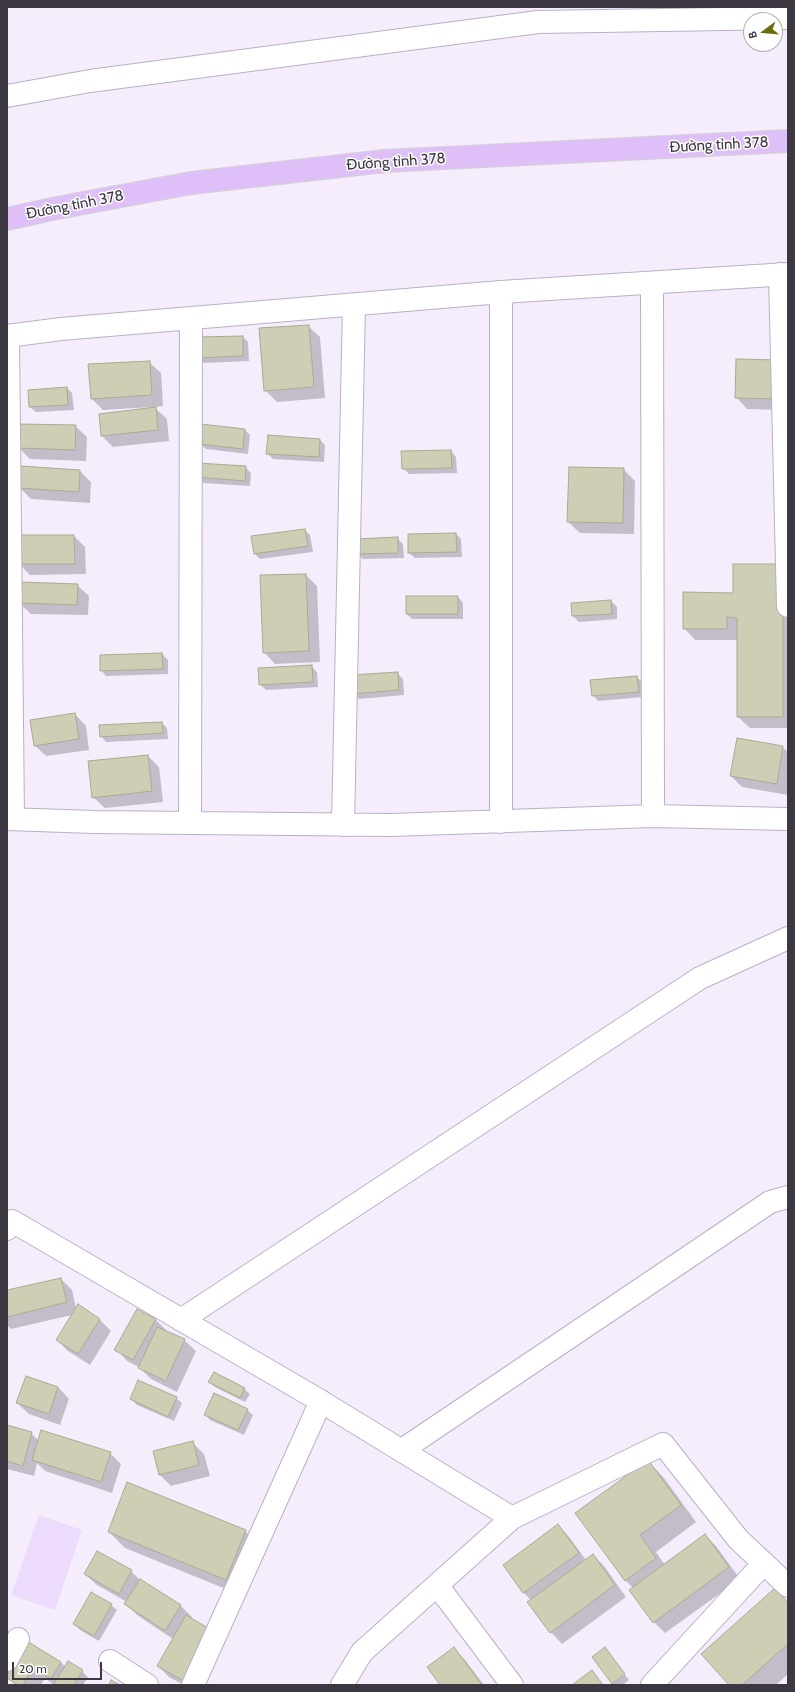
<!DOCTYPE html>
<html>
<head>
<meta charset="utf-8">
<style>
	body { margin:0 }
	#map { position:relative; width:795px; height:1692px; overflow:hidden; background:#f5edfc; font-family:Cabin,sans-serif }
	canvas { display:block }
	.frame { position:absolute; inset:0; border:8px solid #3c3740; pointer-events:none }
	.north { position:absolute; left:743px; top:12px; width:40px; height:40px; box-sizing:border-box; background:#fefefe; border:1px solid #b0aeb2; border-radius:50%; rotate:254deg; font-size:11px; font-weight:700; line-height:16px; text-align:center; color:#3c3740 }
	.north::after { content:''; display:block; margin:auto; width:14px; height:18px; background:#6b6b09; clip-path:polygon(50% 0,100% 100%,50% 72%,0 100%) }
	.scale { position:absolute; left:12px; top:1662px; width:90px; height:18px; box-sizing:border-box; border:2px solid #3c3740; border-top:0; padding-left:5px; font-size:12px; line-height:14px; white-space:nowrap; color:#3c3740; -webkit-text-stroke:3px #fefefe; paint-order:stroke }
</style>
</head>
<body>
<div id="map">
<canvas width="795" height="1692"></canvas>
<div class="frame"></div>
<div class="north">B</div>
<div class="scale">20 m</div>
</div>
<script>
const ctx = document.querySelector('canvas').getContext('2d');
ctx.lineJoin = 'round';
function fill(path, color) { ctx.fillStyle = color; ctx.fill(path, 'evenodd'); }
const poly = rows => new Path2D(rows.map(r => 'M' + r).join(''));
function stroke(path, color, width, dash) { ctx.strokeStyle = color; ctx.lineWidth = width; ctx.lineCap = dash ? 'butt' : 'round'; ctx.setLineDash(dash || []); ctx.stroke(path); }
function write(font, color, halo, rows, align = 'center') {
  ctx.font = font + ' Cabin,sans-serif'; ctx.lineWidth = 3; ctx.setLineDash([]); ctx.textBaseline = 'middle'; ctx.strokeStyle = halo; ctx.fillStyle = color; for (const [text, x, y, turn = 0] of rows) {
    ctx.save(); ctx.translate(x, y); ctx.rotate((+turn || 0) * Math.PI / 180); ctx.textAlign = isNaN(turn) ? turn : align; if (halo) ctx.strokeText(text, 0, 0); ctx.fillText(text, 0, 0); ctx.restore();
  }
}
const green = poly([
	[39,1515,82,1530,55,1610,11,1595]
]);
const shadow = poly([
	[308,326,320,337,325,398,277,402,265,390],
	[243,337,248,342,249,361,204,363,198,357],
	[737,360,787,410,747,409,736,397],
	[149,362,161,373,163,406,154,407,167,419,169,441,113,447,102,436,152,408,152,407,103,410,92,399],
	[67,388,72,393,74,410,36,412,30,407],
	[75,426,87,437,86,461,30,459,19,448],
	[245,430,250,435,248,454,206,449,200,444],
	[320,440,325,445,324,462,273,459,267,453],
	[451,451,456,457,457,473,409,474,403,468],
	[21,467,80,471,91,482,90,503,31,499,20,488],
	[245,467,251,473,250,486,203,483,197,477],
	[623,469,635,481,634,534,580,533,568,522],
	[305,530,310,535,313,552,260,559,255,554],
	[456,534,461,539,462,557,415,558,409,553],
	[74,536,85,547,86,574,30,575,19,564],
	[397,538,403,544,404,558,363,559,357,554],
	[788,570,788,728,750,728,738,717,738,640,695,640,684,628,734,594],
	[306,575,317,586,320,662,275,664,264,652],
	[77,585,89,596,88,615,31,614,19,603],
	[458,597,463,603,463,619,412,619,407,614],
	[611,601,617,607,617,619,579,622,573,616,572,604],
	[162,654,168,660,168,674,106,676,101,670],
	[311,666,317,672,318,687,266,690,260,684],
	[397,673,403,679,404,695,359,699,353,693],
	[637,677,642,682,644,697,598,701,593,695],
	[75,714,86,726,89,750,46,756,34,745],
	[162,723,167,728,168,739,106,742,101,736],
	[782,747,788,752,788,795,742,787,731,776],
	[148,756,159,767,163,802,105,808,93,797],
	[61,1279,72,1290,76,1308,100,1320,111,1331,90,1365,68,1351,57,1340,72,1315,11,1329,7,1325,7,1291],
	[137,1310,156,1320,167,1331,184,1340,196,1351,177,1392,151,1379,139,1367,127,1361,116,1349],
	[209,1382,244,1389,250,1394,245,1402,215,1387],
	[58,1387,69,1399,60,1425,29,1414,17,1403],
	[176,1398,182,1403,174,1421,137,1405,131,1399],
	[247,1410,253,1415,244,1435,210,1420,205,1414],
	[7,1426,31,1433,39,1441,110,1453,121,1464,112,1493,45,1471,37,1463,34,1476,7,1469],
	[193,1443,204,1454,210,1476,171,1486,160,1475,154,1452],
	[648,1461,664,1478,696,1522,656,1552,665,1565,705,1535,716,1546,740,1579,665,1633,654,1622,633,1588,625,1580],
	[558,1525,569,1537,586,1560,593,1555,604,1566,626,1597,562,1644,551,1632,531,1600,524,1593,504,1565],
	[245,1531,262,1547,243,1596,125,1548,109,1532],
	[131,1571,141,1581,181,1606,192,1617,184,1685,169,1677,158,1666,173,1639,137,1615,126,1604,127,1602,97,1585,85,1574],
	[775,1589,788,1603,788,1674,776,1685,731,1685],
	[111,1605,117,1610,99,1641,80,1630,74,1624],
	[28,1642,61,1662,65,1667,82,1671,88,1677,83,1685,54,1685,45,1678,41,1685,15,1685,7,1677],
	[454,1649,465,1660,484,1685,442,1685],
	[605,1649,629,1680,623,1685,614,1685,613,1683]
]);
const building = poly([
	[309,325,314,387,264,391,259,328,309,325],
	[243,336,243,356,197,358,197,337,243,336],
	[736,359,778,360,776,399,735,398,736,359],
	[150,361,152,395,91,399,88,364,150,361],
	[67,387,68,405,29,407,28,390,67,387],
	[156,407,158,430,101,436,99,414,156,407],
	[19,424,76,425,75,450,18,448,19,424],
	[201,424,245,429,243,449,199,444,201,424],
	[268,435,320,439,319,457,266,454,268,435],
	[451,450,452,468,402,469,401,451,451,450],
	[197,463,246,466,245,481,196,477,197,463],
	[20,466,80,470,79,492,19,488,20,466],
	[569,467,624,468,623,523,567,522,569,467],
	[305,529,308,546,254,554,251,536,305,529],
	[456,533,457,552,408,553,408,534,456,533],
	[17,535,74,535,75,564,18,564,17,535],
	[398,537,398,553,356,554,356,539,398,537],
	[733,564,783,564,783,717,737,717,737,618,727,617,727,629,683,629,683,592,733,593,733,564],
	[306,574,309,651,263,653,260,575,306,574],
	[19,582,78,584,77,605,18,603,19,582],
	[406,596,458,596,458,614,406,614,406,596],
	[611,600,612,614,572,616,571,603,611,600],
	[162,653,163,669,100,671,100,655,162,653],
	[312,665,313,682,259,685,258,668,312,665],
	[398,672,399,690,352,694,351,675,398,672],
	[637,676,639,692,592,696,590,680,637,676],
	[75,713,79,739,34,746,30,720,75,713],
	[162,722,163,733,100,737,99,725,162,722],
	[737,738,783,746,777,784,730,776,737,738],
	[148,755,152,791,92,798,88,761,148,755],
	[61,1278,67,1302,7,1317,7,1290,61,1278],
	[78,1304,100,1319,78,1354,56,1340,78,1304],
	[137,1309,156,1319,133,1360,114,1350,137,1309],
	[157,1327,185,1339,166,1381,138,1368,157,1327],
	[214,1372,245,1388,240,1398,208,1382,214,1372],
	[26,1376,58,1387,49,1414,16,1403,26,1376],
	[138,1380,177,1397,168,1417,130,1399,138,1380],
	[214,1393,248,1409,238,1430,204,1415,214,1393],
	[7,1425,32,1432,23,1466,7,1461,7,1425],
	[41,1430,111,1452,101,1482,32,1460,41,1430],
	[193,1441,199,1465,159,1475,153,1451,193,1441],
	[648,1460,681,1505,640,1535,656,1558,625,1581,575,1513,648,1460],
	[127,1482,246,1530,226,1580,108,1532,127,1482],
	[558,1524,579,1553,523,1593,503,1565,558,1524],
	[705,1534,729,1567,653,1623,629,1590,705,1534],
	[97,1551,132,1570,119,1594,84,1574,97,1551],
	[593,1554,615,1585,550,1633,527,1602,593,1554],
	[140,1579,181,1605,165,1631,124,1604,140,1579],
	[775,1588,788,1603,788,1644,742,1685,729,1685,701,1654,775,1588],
	[91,1592,112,1604,94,1636,73,1624,91,1592],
	[186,1615,213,1631,184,1681,157,1666,186,1615],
	[27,1641,61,1662,51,1679,33,1668,23,1685,18,1685,7,1678,7,1675,27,1641],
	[454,1647,482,1685,440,1685,427,1667,454,1647],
	[605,1647,625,1674,612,1684,592,1657,605,1647],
	[68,1661,83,1670,74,1685,53,1685,68,1661],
	[592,1670,603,1685,572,1685,592,1670],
	[111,1680,120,1685,109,1685,111,1680]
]);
const minor = poly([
	[7,96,90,81,538,22,788,18],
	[780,274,788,606],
	[652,284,653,816],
	[7,336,61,329,501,292,788,274],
	[8,336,13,819],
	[7,819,94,822,391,825,653,816,788,819],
	[501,822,501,292],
	[190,823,191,318],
	[343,825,354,305],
	[7,1229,12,1221,312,1396,512,1518],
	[181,1320,700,978,788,938],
	[402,1450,770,1202,788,1197],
	[437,1585,512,1685],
	[7,1660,18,1639],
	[110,1661,147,1685],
	[193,1685,321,1401],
	[342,1685,362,1652,512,1518,663,1444,738,1539,788,1586],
	[652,1685,764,1563]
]);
const major = poly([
	[7,219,52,209,191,183,385,161,788,141]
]);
const streetNames = [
	["Đường tỉnh 378",719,145,-3],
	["Đường tỉnh 378",396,162,-4],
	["Đường tỉnh 378",75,205,-11]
];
fill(green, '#eddbfd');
fill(shadow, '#0003');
fill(building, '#cdceb4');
stroke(building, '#a9aa91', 1);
stroke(minor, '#bbafc7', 24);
stroke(major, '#d4d3d5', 24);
stroke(minor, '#fff', 22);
stroke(major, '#dfbff8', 22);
write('15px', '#3c3740', '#fefefe', streetNames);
</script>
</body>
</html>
